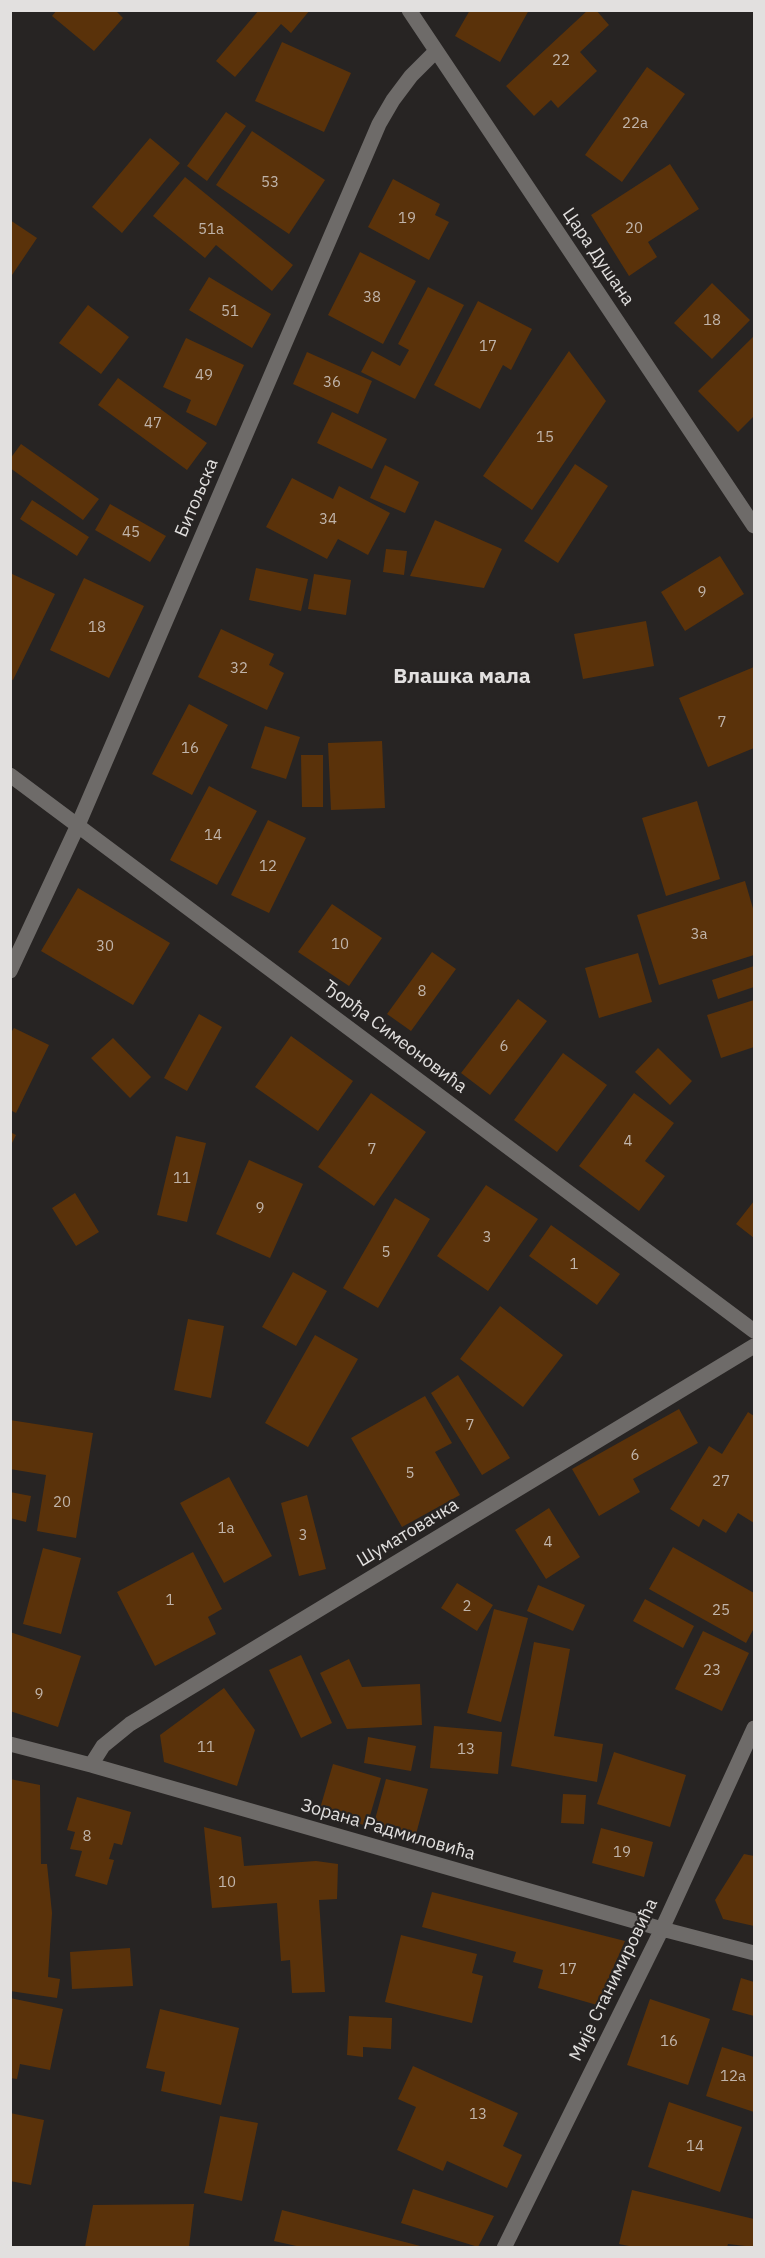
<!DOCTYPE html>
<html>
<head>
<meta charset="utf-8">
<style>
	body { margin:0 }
	#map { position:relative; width:765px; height:2258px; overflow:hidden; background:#272423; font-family:"IBM Plex Sans",sans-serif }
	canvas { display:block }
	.frame { position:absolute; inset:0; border:12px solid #e2e0df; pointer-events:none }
</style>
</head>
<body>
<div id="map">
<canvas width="765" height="2258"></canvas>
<div class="frame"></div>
</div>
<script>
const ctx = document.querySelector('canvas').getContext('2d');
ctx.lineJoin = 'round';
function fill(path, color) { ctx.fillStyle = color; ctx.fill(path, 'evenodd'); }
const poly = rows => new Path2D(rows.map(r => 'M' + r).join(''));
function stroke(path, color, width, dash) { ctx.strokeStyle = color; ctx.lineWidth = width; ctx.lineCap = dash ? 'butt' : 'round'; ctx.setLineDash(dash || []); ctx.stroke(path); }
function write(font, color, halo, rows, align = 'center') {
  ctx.font = font + ' "IBM Plex Sans",sans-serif'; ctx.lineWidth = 4.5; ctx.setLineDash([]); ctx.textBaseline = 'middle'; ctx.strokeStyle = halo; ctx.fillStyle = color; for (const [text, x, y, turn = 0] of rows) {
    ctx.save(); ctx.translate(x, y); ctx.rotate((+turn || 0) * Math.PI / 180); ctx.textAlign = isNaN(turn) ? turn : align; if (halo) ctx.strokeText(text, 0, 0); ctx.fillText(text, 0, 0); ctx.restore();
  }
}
const building = poly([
	[57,10,115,10,123,18,94,51,52,16],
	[259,10,310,10,291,33,281,24,235,77,216,61],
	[470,10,529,10,500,62,455,36],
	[588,10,596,10,609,25,580,52,597,71,558,108,551,100,534,116,506,86],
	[282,42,351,73,324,132,255,101],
	[647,67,685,94,622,182,585,155],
	[226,112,246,126,207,181,187,166],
	[252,131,325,180,289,234,216,185],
	[150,138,180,163,122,233,92,207],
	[670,164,699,209,648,242,657,257,629,276,591,215],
	[185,177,293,265,272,291,216,245,205,258,153,216],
	[393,179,440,204,435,215,449,222,429,260,368,227],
	[10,220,37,238,10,278],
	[360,252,416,281,383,344,328,315],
	[209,277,271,314,252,348,189,310],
	[712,283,750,320,712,359,674,323],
	[428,287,464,305,415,399,361,372,372,351,400,366,409,350,398,344],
	[478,301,532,329,511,370,503,365,480,409,434,385],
	[88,305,129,337,101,374,59,343],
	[754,336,754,416,738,432,698,391],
	[186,338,244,365,216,426,186,412,191,400,163,387],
	[569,351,606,401,532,510,483,476],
	[307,352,372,381,358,414,293,384],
	[118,378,207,443,187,470,98,405],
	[332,412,387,439,372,469,317,443],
	[21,444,99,499,83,520,10,468,10,459],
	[575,464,608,486,558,563,524,541],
	[385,465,419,482,405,513,370,498],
	[292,478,333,499,339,486,390,513,368,555,338,539,327,559,266,527],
	[32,500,89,537,77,556,20,519],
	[110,504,166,536,150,562,95,530],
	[435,520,502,549,484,588,410,576],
	[386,549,407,551,404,575,383,572],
	[720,556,744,594,685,631,661,592],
	[256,568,308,579,301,611,249,600],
	[10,573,55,594,13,680,10,679],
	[314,574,351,580,346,615,308,609],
	[84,578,144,606,109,678,50,650],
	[646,621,654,666,583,679,574,634],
	[221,629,274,654,269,665,284,673,267,710,198,677],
	[754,667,754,748,708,767,679,698],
	[189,704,228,725,192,795,152,774],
	[265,726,300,737,286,779,251,768],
	[382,741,385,808,331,810,328,743],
	[301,755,323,755,323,807,302,807],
	[209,786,257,811,217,885,170,860],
	[697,801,720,879,666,896,642,818],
	[268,820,306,838,269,913,231,895],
	[745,881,754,912,754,955,659,985,637,915],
	[78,888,170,943,133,1005,41,951],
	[332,904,382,938,349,986,298,952],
	[432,952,456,969,411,1031,387,1014],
	[638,953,652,1002,599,1018,585,968],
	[754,966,754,987,718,999,712,980],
	[518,999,547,1021,490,1095,461,1073],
	[754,1000,754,1047,721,1058,707,1015],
	[199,1014,222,1027,187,1091,164,1078],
	[14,1028,49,1045,16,1113,10,1110,10,1034],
	[291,1036,353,1081,318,1131,255,1087],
	[113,1038,151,1077,130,1098,91,1058],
	[658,1048,692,1081,670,1105,635,1072],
	[563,1053,607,1085,557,1152,514,1120],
	[371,1093,426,1132,374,1206,318,1167],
	[634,1093,674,1123,645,1161,665,1176,639,1211,579,1166],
	[10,1132,16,1135,10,1147],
	[176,1136,206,1143,187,1222,157,1215],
	[249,1160,303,1184,270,1258,216,1234],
	[486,1185,538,1219,488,1291,437,1256],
	[75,1193,99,1232,76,1246,52,1208],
	[395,1198,430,1219,378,1308,343,1288],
	[754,1201,754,1238,736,1224],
	[551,1225,620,1274,597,1305,529,1256],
	[293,1272,327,1291,296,1346,262,1327],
	[500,1306,563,1355,523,1407,460,1359],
	[188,1319,224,1326,211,1398,174,1390],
	[315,1335,358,1359,308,1447,265,1423],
	[458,1375,510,1458,482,1475,431,1393],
	[425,1396,452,1443,435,1452,460,1495,402,1527,351,1438],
	[679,1409,698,1443,633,1479,640,1492,599,1516,572,1469],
	[748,1412,754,1416,754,1523,738,1513,726,1533,703,1519,699,1527,670,1509,709,1446,722,1454],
	[10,1420,93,1433,76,1538,37,1531,46,1475,10,1469],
	[229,1477,272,1556,224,1583,180,1503],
	[10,1492,31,1496,26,1522,10,1518],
	[307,1495,326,1569,299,1576,281,1503],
	[549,1508,580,1557,546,1579,515,1530],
	[673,1547,754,1593,754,1628,746,1643,649,1589],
	[43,1548,81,1558,61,1634,23,1624],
	[193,1552,222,1609,208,1617,216,1634,155,1666,117,1592],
	[457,1583,493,1605,477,1631,441,1608],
	[538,1585,585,1605,573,1631,527,1611],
	[645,1599,694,1626,683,1648,633,1621],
	[494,1609,528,1618,501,1722,467,1713],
	[703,1631,749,1653,722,1711,675,1689],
	[10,1632,81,1656,58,1727,10,1711],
	[534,1642,570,1649,554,1736,603,1744,597,1782,511,1766],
	[301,1655,332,1723,301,1738,269,1670],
	[349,1659,362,1687,420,1684,422,1725,347,1729,320,1673],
	[224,1688,255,1730,237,1786,164,1762,160,1735],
	[434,1726,502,1732,498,1774,430,1768],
	[368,1737,416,1746,411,1771,364,1763],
	[614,1752,686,1775,670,1827,597,1804],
	[333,1764,381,1778,367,1826,319,1812],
	[10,1779,40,1785,41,1864,47,1864,52,1913,48,1977,60,1979,57,1998,10,1991],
	[386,1779,428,1789,415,1838,373,1827],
	[563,1794,586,1795,584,1824,561,1823],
	[77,1797,131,1812,122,1845,114,1843,109,1859,114,1860,107,1885,75,1876,82,1851,70,1849,75,1832,67,1830],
	[204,1827,241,1837,244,1866,316,1861,338,1864,337,1899,319,1900,325,1992,292,1993,290,1960,281,1961,277,1903,212,1908],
	[601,1828,653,1842,644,1877,592,1863],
	[744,1854,754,1856,754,1926,723,1919,715,1900],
	[432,1892,625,1941,597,2005,538,1988,543,1970,513,1962,516,1952,422,1927],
	[401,1935,477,1954,472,1973,483,1976,472,2023,385,2002],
	[130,1948,133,1986,72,1989,70,1952],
	[741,1978,754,1982,754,2016,732,2010],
	[10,1998,63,2009,50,2070,20,2064,17,2079,10,2078],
	[650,1999,710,2019,688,2085,627,2065],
	[160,2009,239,2028,221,2105,161,2091,165,2072,146,2068],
	[349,2016,392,2018,391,2049,363,2047,363,2057,347,2055],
	[722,2047,754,2057,754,2112,706,2096],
	[413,2066,518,2113,503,2146,522,2155,507,2188,447,2161,443,2171,397,2150,416,2107,398,2099],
	[669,2102,742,2127,720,2192,648,2167],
	[10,2113,44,2120,31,2185,10,2181],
	[220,2116,258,2123,242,2201,204,2193],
	[413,2189,494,2216,478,2247,401,2223],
	[632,2190,754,2219,754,2247,728,2244,727,2247,634,2247,619,2244],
	[194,2204,189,2247,85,2247,93,2205],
	[282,2210,424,2247,301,2247,274,2241]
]);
const minor = poly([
	[409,10,754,526],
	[10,775,754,1331],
	[10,971,78,825,379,124,393,100,411,76,436,51],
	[10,1744,91,1765,662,1929,754,1953],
	[91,1765,103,1746,130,1724,754,1346],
	[504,2248,662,1929,754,1728]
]);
const numberNames = [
	["22",561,61],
	["22a",635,124],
	["53",270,183],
	["19",407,219],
	["20",634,229],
	["51a",211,230],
	["38",372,298],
	["51",230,312],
	["18",712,321],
	["17",488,347],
	["49",204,376],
	["36",332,383],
	["47",153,424],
	["15",545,438],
	["34",328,520],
	["45",131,533],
	["9",702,593],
	["18",97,628],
	["32",239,669],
	["7",722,723],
	["16",190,749],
	["14",213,836],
	["12",268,867],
	["3a",699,935],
	["10",340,945],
	["30",105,947],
	["8",422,992],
	["6",504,1047],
	["4",628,1142],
	["7",372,1150],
	["11",182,1179],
	["9",260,1209],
	["3",487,1238],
	["5",386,1253],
	["1",574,1265],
	["7",470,1426],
	["6",635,1456],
	["5",410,1474],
	["27",721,1482],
	["20",62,1503],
	["1a",226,1529],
	["3",303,1536],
	["4",548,1543],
	["1",170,1601],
	["2",467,1607],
	["25",721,1611],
	["23",712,1671],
	["9",39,1695],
	["11",206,1748],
	["13",466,1750],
	["8",87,1837],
	["19",622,1853],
	["10",227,1883],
	["17",568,1970],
	["16",669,2042],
	["12a",733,2077],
	["13",478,2115],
	["14",695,2147]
];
const streetNames = [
	["Цара Душана",598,257,56],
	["Битољска",197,498,-67],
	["Ђорђа Симеоновића",395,1037,37],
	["Шуматовачка",408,1533,-31],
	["Зорана Радмиловића",388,1830,16],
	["Мије Станимировића",614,1980,-64]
];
const quarterNames = [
	["Влашка мала",462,677]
];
fill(building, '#5a320a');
stroke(minor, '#6e6b69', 15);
write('15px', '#c0b4aa', null, numberNames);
write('18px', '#e2e0df', '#272423', streetNames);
write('bold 21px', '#e2e0df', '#272423', quarterNames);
</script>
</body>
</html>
